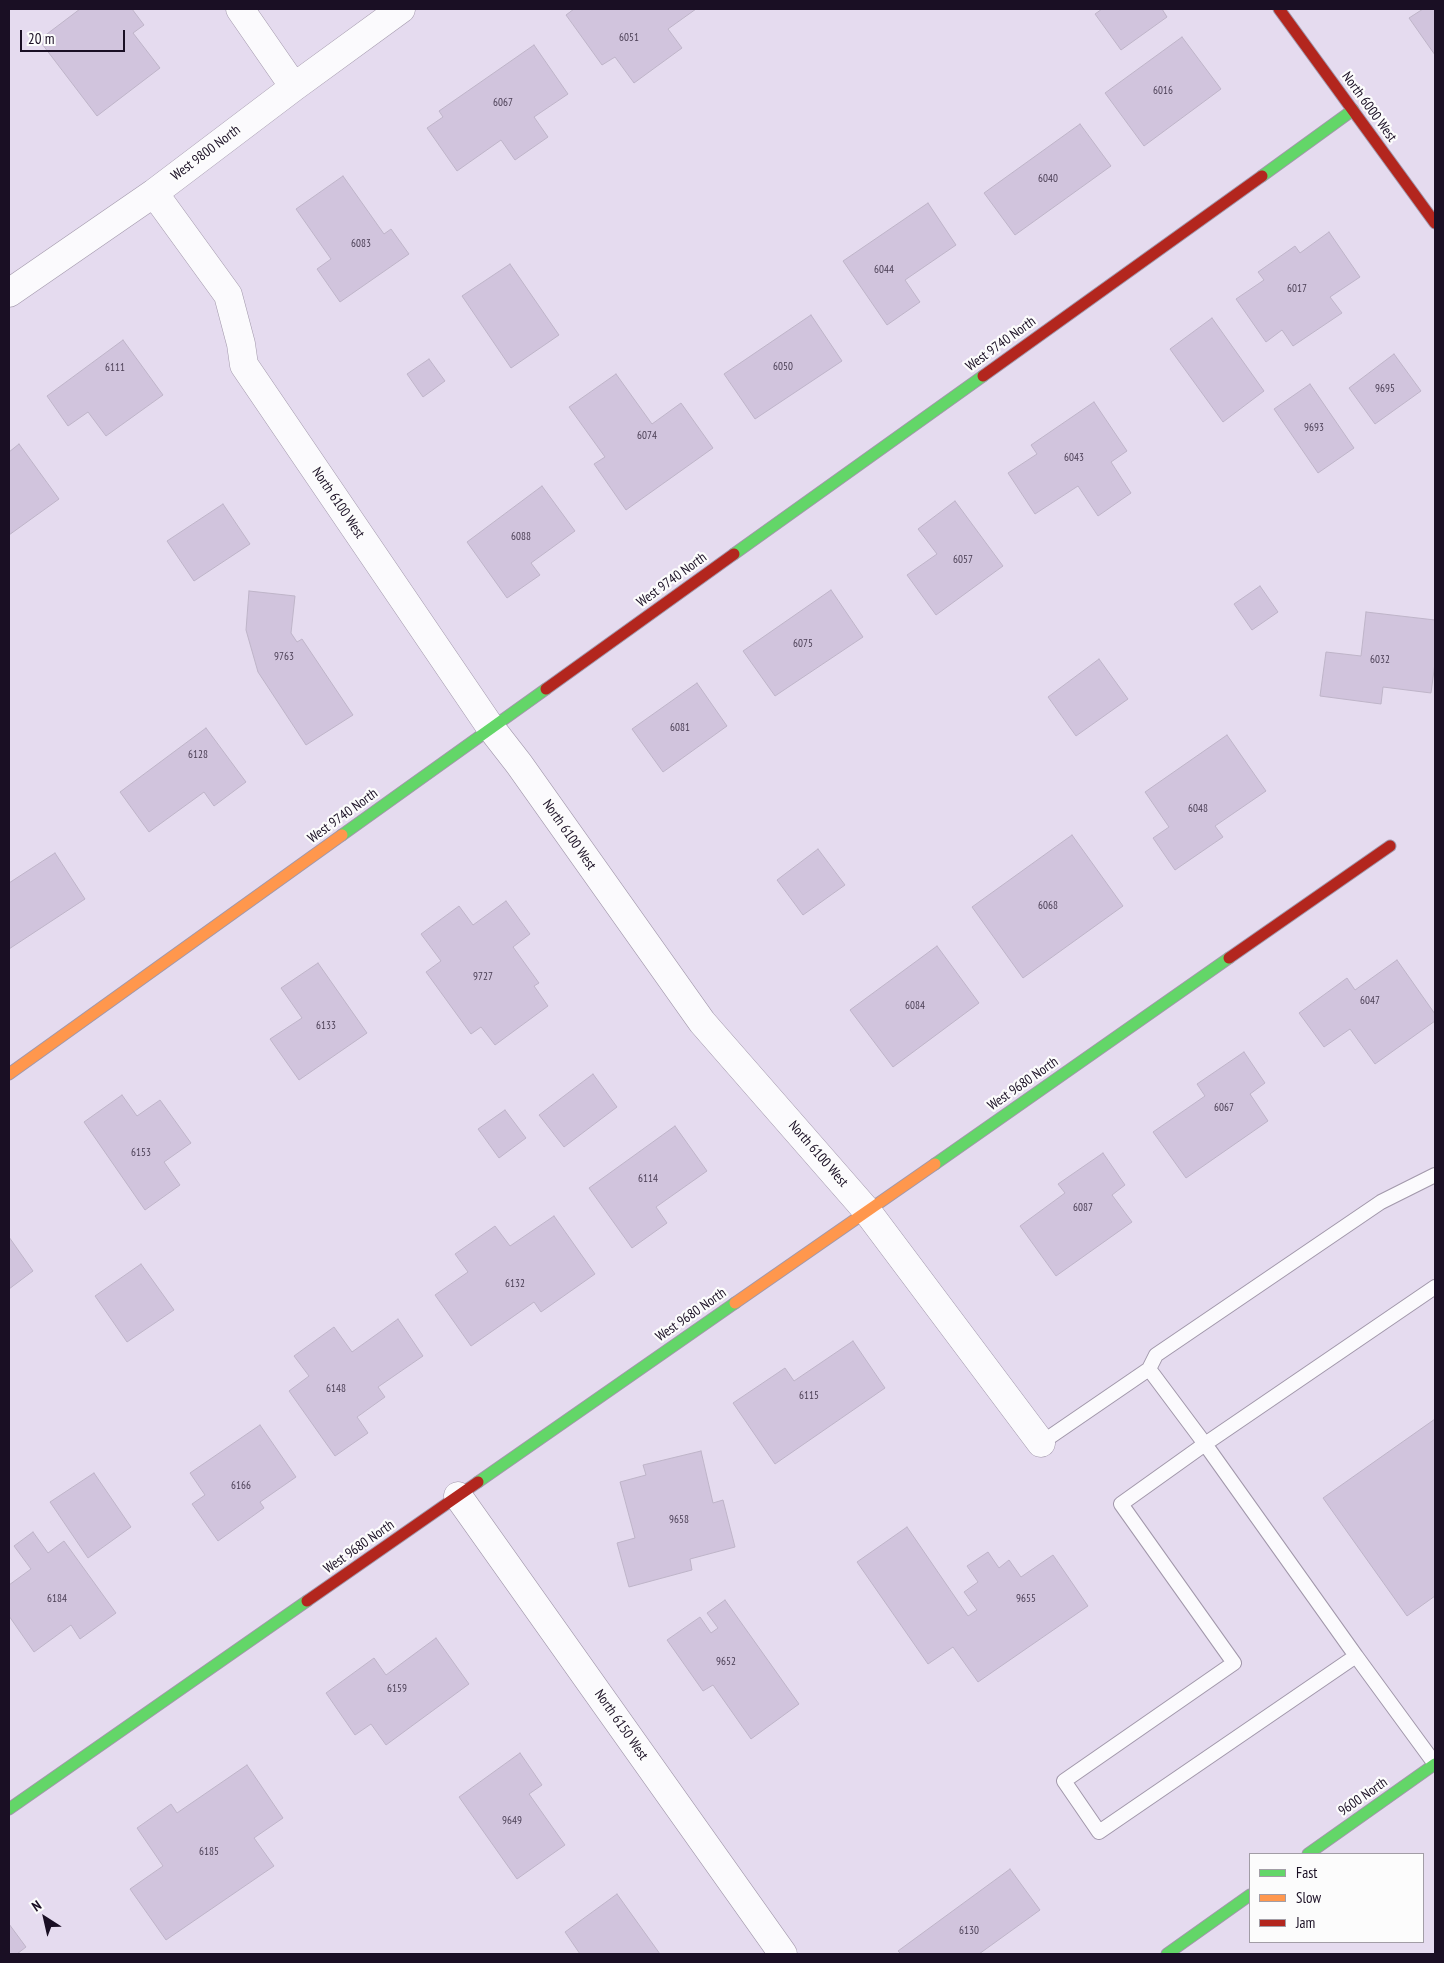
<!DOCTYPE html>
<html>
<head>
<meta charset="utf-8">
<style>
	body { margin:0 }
	#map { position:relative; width:1444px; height:1963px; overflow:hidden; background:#e5dbef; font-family:"PT Sans Narrow",sans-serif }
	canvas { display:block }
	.frame { position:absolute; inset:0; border:10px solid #1a0f24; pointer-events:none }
	.legend { position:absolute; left:1249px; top:1853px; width:175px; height:90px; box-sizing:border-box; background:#fcfcfc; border:1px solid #a29da6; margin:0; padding:6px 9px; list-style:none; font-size:15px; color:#1a0f24 }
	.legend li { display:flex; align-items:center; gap:10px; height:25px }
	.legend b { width:25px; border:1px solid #a29da6 }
	.north { position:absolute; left:20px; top:1893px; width:50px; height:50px; -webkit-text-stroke:4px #fcfcfc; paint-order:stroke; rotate:325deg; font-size:14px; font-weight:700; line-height:20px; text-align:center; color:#1a0f24 }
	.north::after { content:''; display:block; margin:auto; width:18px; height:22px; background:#1a0f24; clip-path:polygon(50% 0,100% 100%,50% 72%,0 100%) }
	.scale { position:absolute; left:20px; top:30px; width:105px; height:22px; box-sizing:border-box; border:2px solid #1a0f24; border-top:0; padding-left:6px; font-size:15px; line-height:18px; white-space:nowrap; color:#1a0f24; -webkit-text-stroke:4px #fcfcfc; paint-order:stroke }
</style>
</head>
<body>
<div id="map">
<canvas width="1444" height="1963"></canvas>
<div class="frame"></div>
<ul class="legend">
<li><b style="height:6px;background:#63d668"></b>Fast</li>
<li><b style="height:6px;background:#ff974d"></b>Slow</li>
<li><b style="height:6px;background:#b3261e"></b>Jam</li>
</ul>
<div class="north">N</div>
<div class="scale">20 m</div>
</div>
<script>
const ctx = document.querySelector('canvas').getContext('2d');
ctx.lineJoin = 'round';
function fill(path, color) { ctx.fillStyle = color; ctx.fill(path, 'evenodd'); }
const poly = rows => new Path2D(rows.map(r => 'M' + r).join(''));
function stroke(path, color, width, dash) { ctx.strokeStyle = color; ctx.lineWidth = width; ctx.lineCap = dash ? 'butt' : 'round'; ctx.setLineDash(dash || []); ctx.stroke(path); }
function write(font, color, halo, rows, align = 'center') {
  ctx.font = font + ' "PT Sans Narrow",sans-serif'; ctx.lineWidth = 4.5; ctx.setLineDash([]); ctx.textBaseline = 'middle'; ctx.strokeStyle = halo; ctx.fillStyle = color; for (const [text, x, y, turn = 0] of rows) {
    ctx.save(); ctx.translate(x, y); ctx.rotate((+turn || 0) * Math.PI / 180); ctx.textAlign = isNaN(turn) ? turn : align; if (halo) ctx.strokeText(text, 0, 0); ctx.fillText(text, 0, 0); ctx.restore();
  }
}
const building = poly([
	[80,9,132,9,144,25,133,33,160,68,97,116,39,40,80,9],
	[574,9,696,9,668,29,682,48,634,83,615,57,602,65,566,15,574,9],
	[1102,9,1162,9,1167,17,1121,50,1095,14,1102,9],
	[1423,9,1435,9,1435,55,1409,18,1423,9],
	[1182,37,1221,89,1144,146,1105,93,1182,37],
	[534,45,568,94,534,117,548,137,515,160,501,140,457,171,427,128,443,117,439,111,534,45],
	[1080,124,1111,166,1015,235,984,193,1080,124],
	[343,176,384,234,391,229,409,254,340,302,317,269,331,259,296,209,343,176],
	[928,203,956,245,905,280,920,302,887,325,843,261,928,203],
	[1329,232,1360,277,1330,297,1342,313,1293,346,1282,330,1266,342,1236,299,1264,280,1258,272,1295,246,1300,253,1329,232],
	[510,264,559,335,511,368,462,296,510,264],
	[811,315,842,361,755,419,724,374,811,315],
	[1212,318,1264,391,1223,422,1170,349,1212,318],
	[123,340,163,395,106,436,88,412,68,426,47,396,123,340],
	[1394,354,1421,391,1375,424,1349,388,1394,354],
	[429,359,445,381,423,397,407,374,429,359],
	[616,374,652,424,681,403,713,448,626,510,594,464,605,457,569,407,616,374],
	[1310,384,1354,448,1318,473,1274,409,1310,384],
	[1094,402,1127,451,1111,462,1131,493,1098,516,1078,486,1035,514,1008,473,1037,454,1031,445,1094,402],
	[19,444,59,499,9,535,9,452,19,444],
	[542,486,575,531,531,563,540,575,507,598,467,542,542,486],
	[955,501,1003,566,936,615,907,575,937,554,918,529,955,501],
	[223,504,250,544,194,581,167,541,223,504],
	[1260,586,1278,612,1252,630,1234,604,1260,586],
	[831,590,863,637,775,696,743,651,831,590],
	[249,591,295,596,291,633,297,642,302,639,353,715,306,745,258,672,246,630,249,591],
	[1366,612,1435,620,1435,663,1431,693,1383,687,1381,704,1320,696,1326,652,1361,656,1366,612],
	[1099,659,1128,699,1076,736,1048,697,1099,659],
	[697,683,727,726,663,772,632,729,697,683],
	[206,728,246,782,214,806,204,792,149,832,120,792,206,728],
	[1227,735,1266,791,1215,826,1223,837,1175,870,1153,838,1169,827,1145,792,1227,735],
	[1072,835,1123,906,1023,978,972,907,1072,835],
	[818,849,845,885,803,915,777,880,818,849],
	[55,853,85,899,9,949,9,883,55,853],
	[506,901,530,934,513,947,539,983,534,986,548,1006,495,1045,481,1027,471,1034,426,972,441,961,421,934,459,906,473,925,506,901],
	[937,946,979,1003,893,1067,850,1010,937,946],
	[1397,960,1435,1014,1435,1021,1375,1064,1350,1029,1324,1047,1299,1013,1347,978,1355,990,1397,960],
	[318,963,367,1033,299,1080,270,1039,302,1018,281,988,318,963],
	[1244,1052,1265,1083,1250,1094,1268,1121,1186,1178,1153,1132,1205,1096,1197,1084,1244,1052],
	[593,1074,617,1107,564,1147,539,1115,593,1074],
	[122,1095,137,1116,160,1100,191,1143,164,1162,180,1185,145,1210,84,1122,122,1095],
	[505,1110,526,1138,499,1158,478,1129,505,1110],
	[675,1126,707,1171,656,1207,667,1223,632,1248,589,1188,675,1126],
	[1103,1153,1125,1185,1112,1195,1132,1222,1056,1276,1020,1226,1065,1193,1058,1184,1103,1153],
	[554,1216,595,1274,541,1312,534,1302,471,1346,435,1295,468,1272,455,1254,495,1226,510,1246,554,1216],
	[9,1237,33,1271,9,1289,9,1237],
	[141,1264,174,1310,127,1342,95,1296,141,1264],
	[398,1319,423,1356,378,1387,385,1397,357,1417,368,1433,335,1456,289,1391,309,1376,294,1356,334,1327,352,1352,398,1319],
	[853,1341,885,1388,775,1464,733,1403,785,1368,794,1381,853,1341],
	[1435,1419,1435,1596,1407,1616,1323,1498,1435,1419],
	[260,1425,296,1477,260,1502,264,1508,218,1541,192,1504,205,1495,190,1473,260,1425],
	[701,1451,713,1503,723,1500,735,1547,690,1559,692,1570,629,1587,617,1543,635,1538,620,1482,646,1475,643,1465,701,1451],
	[94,1473,131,1527,88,1558,50,1502,94,1473],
	[907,1527,968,1616,977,1610,964,1592,978,1582,967,1566,988,1552,999,1568,1009,1560,1021,1577,1053,1555,1088,1606,978,1682,953,1647,928,1664,857,1562,907,1527],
	[33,1532,48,1553,64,1541,116,1613,80,1639,71,1625,34,1652,9,1616,9,1585,31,1569,14,1546,33,1532],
	[725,1600,799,1704,751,1739,713,1685,703,1691,667,1640,700,1617,711,1633,718,1628,707,1613,725,1600],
	[436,1638,469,1684,386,1745,371,1724,355,1735,326,1693,374,1658,386,1675,436,1638],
	[520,1753,542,1785,529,1794,565,1845,517,1879,459,1797,520,1753],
	[247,1765,283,1818,254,1838,274,1866,166,1940,130,1889,163,1866,137,1828,171,1804,177,1813,247,1765],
	[1010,1869,1040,1910,979,1954,901,1954,898,1951,1010,1869],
	[617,1894,660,1954,580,1954,565,1932,617,1894],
	[9,1924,26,1947,17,1954,9,1954,9,1924]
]);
const lane = poly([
	[1149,1369,1205,1444,1435,1287],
	[1041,1443,1149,1369,1156,1355,1381,1202,1435,1175],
	[1205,1444,1356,1656,1099,1832,1064,1781,1234,1663,1121,1504,1205,1444],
	[1356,1656,1435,1764]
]);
const street = poly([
	[240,9,294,87],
	[154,193,228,295,241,344,244,365,491,728,519,764,702,1022,867,1211,1041,1443],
	[9,293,154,193,294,87,401,9],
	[458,1496,783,1954]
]);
const fast = poly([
	[1262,176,1353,110],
	[734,554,983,376],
	[342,835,546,689],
	[935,1164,1229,958],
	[478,1482,735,1303],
	[9,1809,307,1601],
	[1308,1854,1435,1764],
	[1167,1954,1250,1895]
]);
const slow = poly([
	[9,1074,342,835],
	[735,1303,935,1164]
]);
const jam = poly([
	[1279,9,1435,223],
	[983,376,1262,176],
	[546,689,734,554],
	[1229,958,1390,846],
	[307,1601,478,1482]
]);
const numberNames = [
	["6051",629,38],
	["6016",1163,91],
	["6067",503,103],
	["6040",1048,179],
	["6083",361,244],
	["6044",884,270],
	["6017",1297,289],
	["6050",783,367],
	["6111",115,368],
	["9695",1385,389],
	["9693",1314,428],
	["6074",647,436],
	["6043",1074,458],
	["6088",521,537],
	["6057",963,560],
	["6075",803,644],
	["9763",284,657],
	["6032",1380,660],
	["6081",680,728],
	["6128",198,755],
	["6048",1198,809],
	["6068",1048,906],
	["9727",483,977],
	["6047",1370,1001],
	["6084",915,1006],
	["6133",326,1026],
	["6067",1224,1108],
	["6153",141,1153],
	["6114",648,1179],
	["6087",1083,1208],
	["6132",515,1284],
	["6148",336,1389],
	["6115",809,1396],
	["6166",241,1486],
	["9658",679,1520],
	["6184",57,1599],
	["9655",1026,1599],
	["9652",726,1662],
	["6159",397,1689],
	["9649",512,1821],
	["6185",209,1852],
	["6130",969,1931]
];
const streetNames = [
	["North 6000 West",1369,107,54],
	["West 9800 North",206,153,-37],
	["West 9740 North",1001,344,-36],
	["North 6100 West",338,503,56],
	["West 9740 North",672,580,-36],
	["West 9740 North",343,816,-36],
	["North 6100 West",569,835,55],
	["West 9680 North",1023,1084,-35],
	["North 6100 West",818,1154,49],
	["West 9680 North",691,1315,-35],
	["West 9680 North",359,1547,-35],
	["North 6150 West",621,1725,55],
	["9600 North",1363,1797,-35]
];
fill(building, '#d1c4dd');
stroke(building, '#beb4c8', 1);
stroke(lane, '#a197aa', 16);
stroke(street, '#a197aa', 29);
stroke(fast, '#a197aa', 13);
stroke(slow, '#a197aa', 13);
stroke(jam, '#a197aa', 13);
stroke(lane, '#fbfafd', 14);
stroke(street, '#fbfafd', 28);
stroke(fast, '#63d668', 11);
stroke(slow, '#ff974d', 11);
stroke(jam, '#b3261e', 11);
write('11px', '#4a3e54', null, numberNames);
write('14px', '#1a0f24', '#fcfcfc', streetNames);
</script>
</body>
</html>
